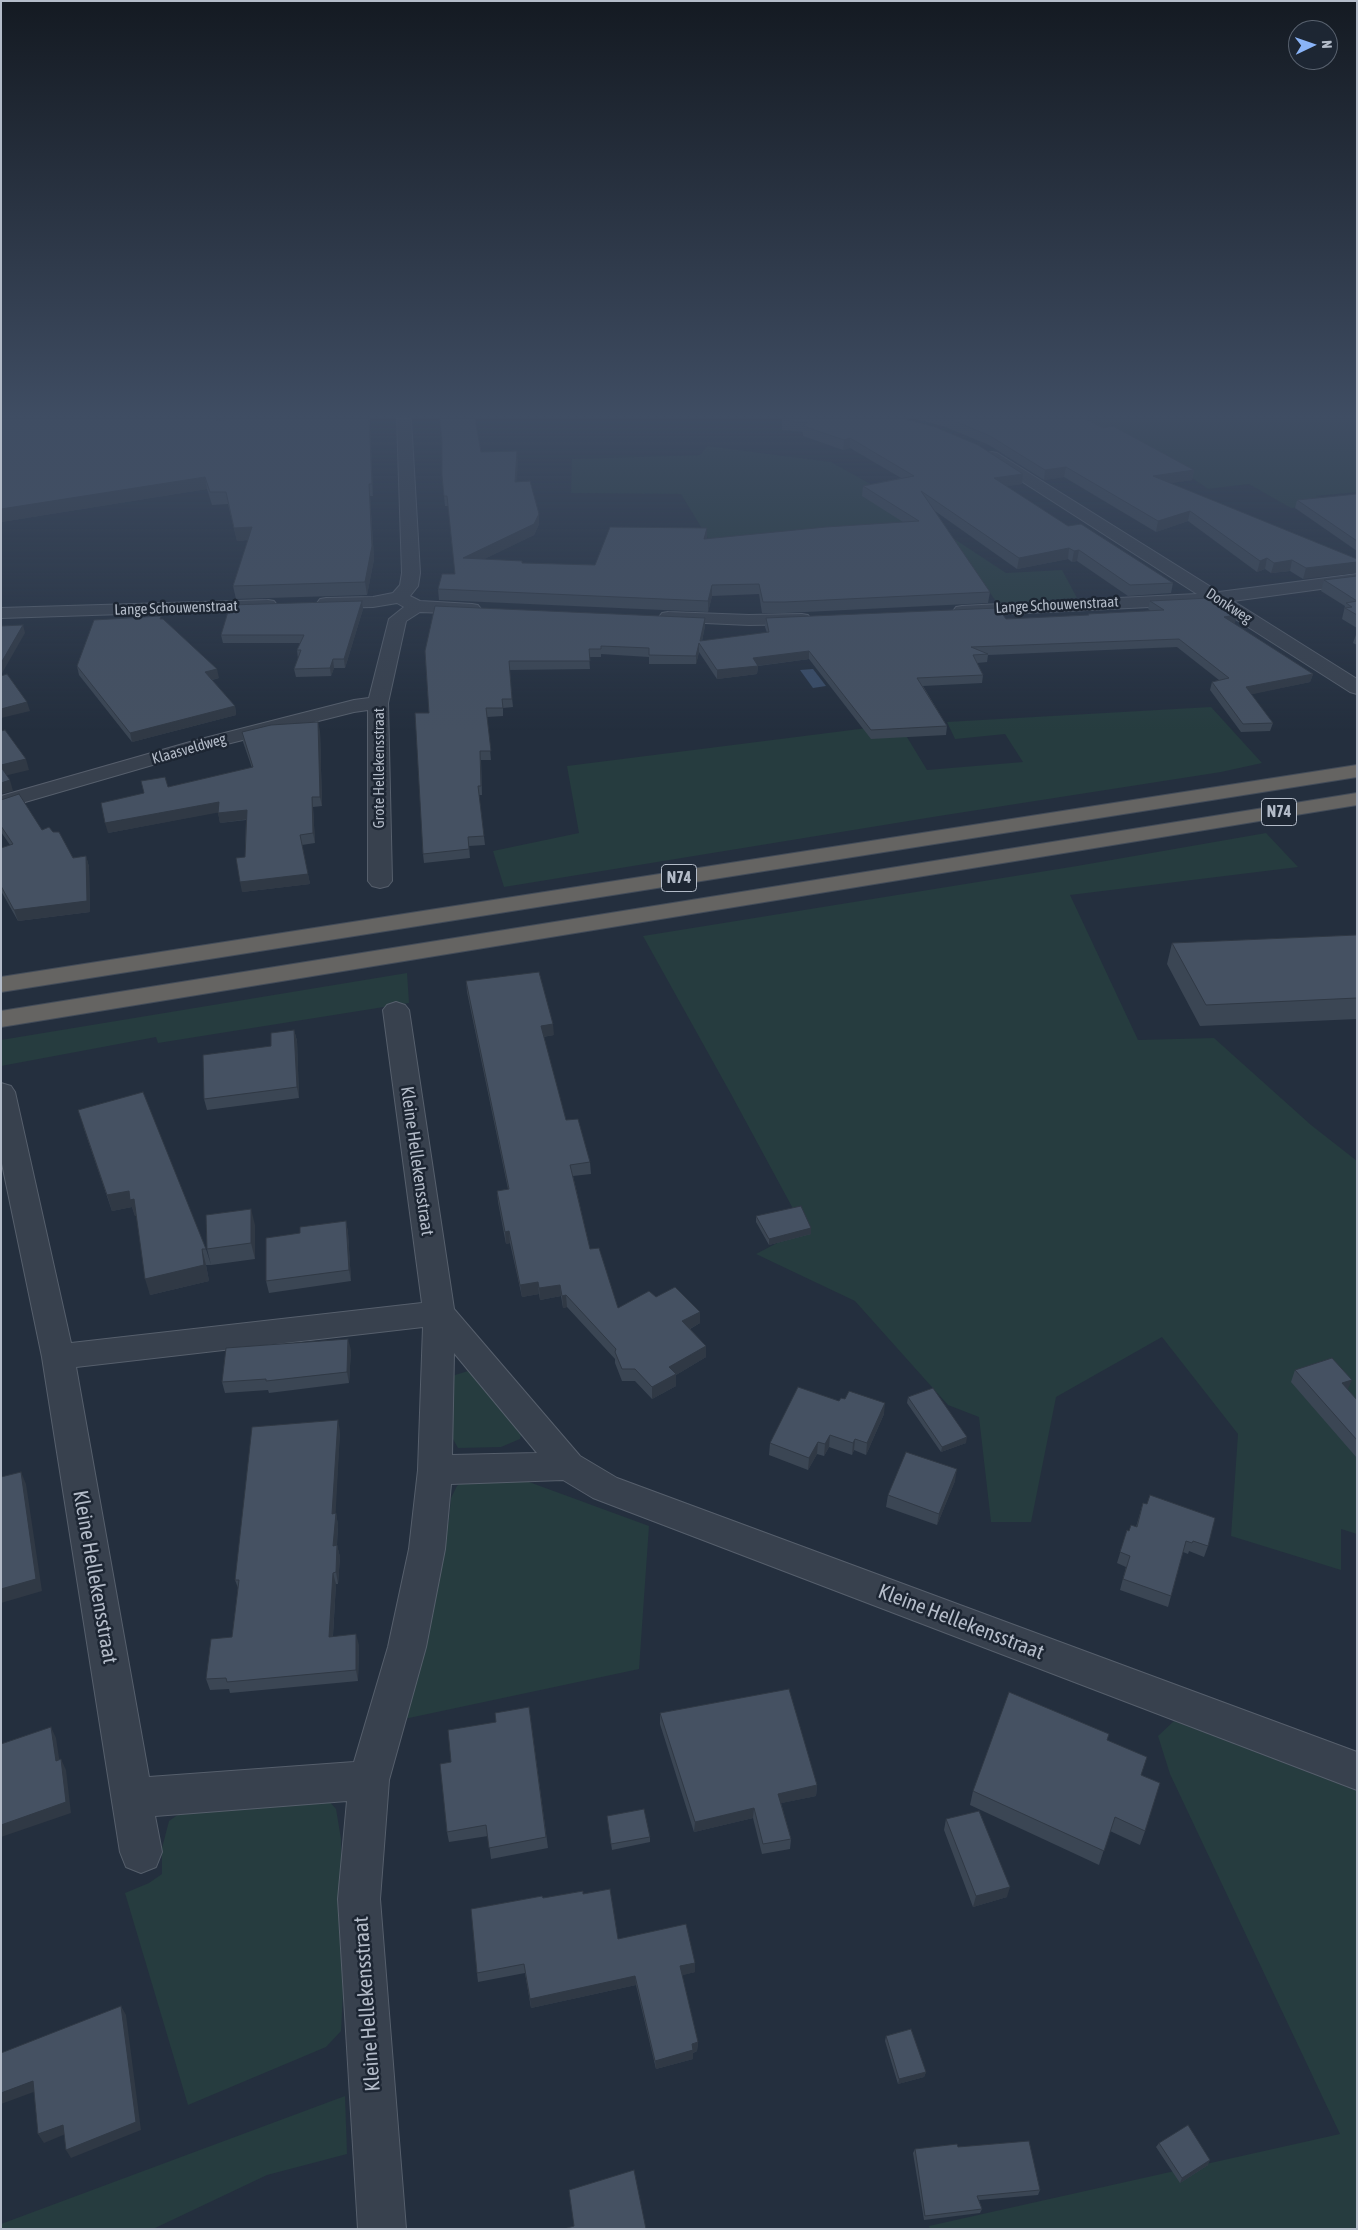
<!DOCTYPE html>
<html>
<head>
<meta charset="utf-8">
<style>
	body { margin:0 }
	#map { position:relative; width:1358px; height:2230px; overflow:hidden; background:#242f3e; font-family:"Asap Condensed",sans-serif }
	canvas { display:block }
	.frame { position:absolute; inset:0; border:2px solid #b4bcc9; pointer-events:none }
	.north { position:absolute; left:1288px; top:20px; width:50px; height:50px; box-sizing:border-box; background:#1d2633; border:1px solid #59626f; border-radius:50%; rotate:87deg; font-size:14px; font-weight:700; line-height:20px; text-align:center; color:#b4bcc9 }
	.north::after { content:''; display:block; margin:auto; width:18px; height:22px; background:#8ab4f8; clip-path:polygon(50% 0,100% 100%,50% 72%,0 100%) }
</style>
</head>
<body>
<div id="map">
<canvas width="1358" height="2230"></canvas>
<div class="frame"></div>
<div class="north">N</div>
</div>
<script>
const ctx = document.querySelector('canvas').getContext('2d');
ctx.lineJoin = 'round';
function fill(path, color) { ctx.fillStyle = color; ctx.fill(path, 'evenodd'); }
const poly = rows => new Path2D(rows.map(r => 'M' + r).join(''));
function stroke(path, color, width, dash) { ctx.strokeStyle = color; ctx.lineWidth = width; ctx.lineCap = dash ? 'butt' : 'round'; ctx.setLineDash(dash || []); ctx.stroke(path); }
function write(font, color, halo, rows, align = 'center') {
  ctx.font = font + ' "Asap Condensed",sans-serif'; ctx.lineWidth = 5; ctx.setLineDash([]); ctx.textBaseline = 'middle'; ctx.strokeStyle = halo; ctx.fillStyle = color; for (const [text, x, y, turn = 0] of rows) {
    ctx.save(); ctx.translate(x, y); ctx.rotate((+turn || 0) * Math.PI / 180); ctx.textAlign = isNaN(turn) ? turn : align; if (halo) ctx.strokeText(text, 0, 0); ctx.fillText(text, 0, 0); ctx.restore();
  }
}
const green = poly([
	[1031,419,1357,419,1357,492,1316,496,1332,504,1291,508,1249,484,1208,489,1178,468],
	[707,446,831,462,874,486,1006,573,1062,570,1077,598,997,603,972,566,903,534,709,540,681,494,571,493,572,459,700,455],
	[1211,707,1262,763,1221,772,939,816,504,887,493,851,579,833,567,766,899,724,927,770,1023,762,1005,734,955,739,947,722],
	[1266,833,1298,867,1070,895,1138,1040,1214,1038,1311,1125,1357,1161,1357,1534,1341,1529,1341,1570,1231,1536,1238,1434,1162,1337,1056,1397,1031,1522,991,1522,979,1417,948,1405,855,1301,756,1254,804,1229,731,1094,643,936,1077,866],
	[407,973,409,1003,158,1043,156,1037,1,1066,1,1040],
	[468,1371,522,1430,520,1439,501,1447,458,1448,453,1439,452,1376],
	[510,1475,649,1526,639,1669,404,1719,431,1619,449,1519,451,1498,457,1486,470,1477],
	[1174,1721,1357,1791,1357,2229,930,2229,929,2226,1340,2134,1170,1774,1158,1736],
	[327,1799,336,1809,341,1839,343,1992,341,2031,326,2047,188,2105,125,1893,149,1883,162,1874,162,1848,169,1821,186,1809],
	[345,2096,347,2154,267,2175,153,2229,1,2229,1,2224]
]);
const water = poly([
	[813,669,826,686,813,688,800,670]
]);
const minor = poly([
	[397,419,411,419,420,573,418,586,410,596,420,601,472,604,478,605,481,609,478,613,472,614,420,612,406,621,388,703,392,881,388,886,380,888,372,886,368,881,368,710,354,712,211,748,1,809,1,796,197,740,354,700,369,698,389,619,404,607,397,603,373,607,326,608,320,607,317,603,320,599,326,598,373,597,393,593,400,585,402,573,397,419],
	[992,452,997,453,1219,592,1357,574,1357,584,1233,601,1357,679,1357,694,1350,692,1212,604,962,616,956,615,953,611,956,607,962,606,1197,594,987,459,985,456,987,453,992,452],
	[268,600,274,601,277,605,274,609,1,618,1,608,268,600],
	[668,612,749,615,802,614,808,615,811,619,808,623,802,624,749,625,662,621,659,617,662,613,668,612],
	[396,1002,405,1005,409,1010,454,1309,580,1456,617,1478,1357,1752,1357,1790,593,1498,563,1480,451,1484,445,1549,426,1647,389,1780,380,1899,406,2229,358,2229,338,1899,347,1801,155,1816,162,1852,156,1867,141,1873,126,1867,120,1852,42,1357,1,1159,1,1083,11,1086,15,1092,71,1343,422,1303,383,1010,387,1005,396,1002],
	[423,1327,418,1470,409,1549,388,1647,354,1762,149,1777,76,1367,423,1327],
	[454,1353,537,1453,452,1455,454,1353]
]);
const trunk = poly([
	[1357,765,1357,777,1,992,1,977,1357,765],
	[1357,793,1357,805,1,1027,1,1011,1357,793]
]);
const wall = poly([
	[1,419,216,420,370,419,373,496,370,496,374,559,367,595,236,599,233,586,248,540,237,541,228,504,212,505,207,489,1,522],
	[904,419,1023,474,1022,484,1006,486,1068,526,1173,583,1171,593,1128,596,1077,561,1072,562,1068,559,1017,569,935,511,990,592,988,603,785,613,762,613,759,594,712,596,708,612,439,600,438,589,455,574,448,506,445,506,443,486,442,443,518,460,516,482,539,524,534,535,484,559,522,563,595,565,706,539,903,522,862,496,863,486,901,478,850,448,843,450,803,436,803,432,782,430,782,420],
	[916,419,1086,419,1194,470,1192,480,1170,483,1357,559,1303,579,1290,571,1271,573,1265,569,1257,572,1188,521,1156,532,1064,477,1044,480,989,445,945,427],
	[1357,494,1357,551,1295,508,1297,500],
	[1357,576,1357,628,1342,619,1345,606,1321,591,1324,580],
	[362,601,363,609,345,668,334,668,331,676,296,677,294,669,298,659,297,650,300,643,223,643,221,635],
	[1150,601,1235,623,1233,623,1313,674,1310,682,1251,694,1273,723,1270,731,1241,732,1210,690,1212,682,1219,680,1177,647,988,655,987,662,977,663,983,675,982,683,923,686,947,726,946,735,871,739,809,659,758,666,757,674,717,679,699,652,696,664,649,664,649,657,601,654,601,657,589,657,590,669,509,670,513,707,503,708,503,716,487,717,491,760,481,760,482,795,479,795,485,845,469,846,470,858,424,863,423,854,429,713,425,651,705,626,702,641,767,633,765,627,766,618,1006,619,1088,615,1088,614,1151,611,1148,609],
	[162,619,219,678,212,680,235,706,236,715,132,742,79,675,77,666],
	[1357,632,1357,645,1353,643],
	[320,731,322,806,313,807,315,843,302,845,310,884,242,892,245,857,246,820,220,823,218,812,108,833,168,787,252,768,243,742,242,732],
	[1,800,42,830,73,858,86,856,89,867,90,912,18,921,1,891,1,848,10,845,1,832],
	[1357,935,1357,1019,1200,1026,1167,964,1172,943],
	[466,981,554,1035,543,1037,566,1120,590,1162,591,1174,573,1176,590,1249,618,1308,656,1297,700,1323,690,1329,706,1346,706,1357,676,1375,676,1386,652,1399,635,1381,622,1381,615,1363,615,1359,567,1307,563,1308,561,1296,540,1300,539,1294,522,1297,510,1243,506,1244,498,1202,497,1191,508,1189,467,992],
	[294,1030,297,1041,299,1098,207,1110,204,1099,271,1046],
	[83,1126,206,1249,211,1265,206,1265,209,1281,150,1295,137,1216,135,1216,132,1207,112,1211],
	[756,1216,811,1234,769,1245,756,1222],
	[346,1221,348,1233,351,1281,269,1293,266,1281,300,1233],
	[255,1225,255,1259,211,1265,207,1249],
	[351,1350,349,1383,269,1393,268,1390,225,1393,222,1382],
	[1295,1370,1348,1390,1357,1400,1357,1458,1291,1382],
	[908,1397,966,1443,941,1452,907,1403],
	[839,1401,884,1414,866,1455,854,1450,852,1455,829,1447,824,1456,817,1454,808,1470,769,1455,770,1443],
	[340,1431,335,1513,336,1513,338,1525,337,1545,340,1557,338,1584,336,1584,333,1636,359,1645,358,1681,230,1693,229,1689,210,1690,206,1679,232,1637,238,1588,235,1580],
	[955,1481,937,1525,886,1507,888,1495],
	[1143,1503,1208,1546,1204,1557,1189,1551,1188,1554,1183,1552,1168,1607,1120,1590,1126,1567,1117,1563,1127,1530,1129,1531,1136,1527],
	[529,1707,548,1848,491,1859,488,1836,449,1842,447,1832,451,1762,496,1722],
	[660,1713,817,1785,816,1796,781,1803,791,1839,790,1849,762,1854,753,1818,694,1832,660,1724],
	[1107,1740,1141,1775,1145,1831,1140,1845,1110,1831,1099,1865,970,1805,973,1791],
	[607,1816,650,1837,650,1842,612,1850],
	[946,1819,1007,1897,973,1907,944,1830],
	[583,1894,618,1939,695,1972,682,1975,698,2042,697,2051,693,2053,693,2059,656,2069,636,1985,531,2008,525,1973,478,1982,477,1973,543,1898],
	[886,2036,926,2072,924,2077,898,2084,885,2041],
	[1159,2143,1208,2165,1180,2183,1156,2147],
	[958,2147,1040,2190,1038,2195,979,2200,982,2209,980,2213,924,2220,913,2153,915,2149]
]);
const shadedWall = poly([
	[369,419,370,419,373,496,372,484],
	[850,438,850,448,843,450,844,440],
	[517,451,518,460,516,492,515,482],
	[1066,467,1064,477,1044,480,1045,470],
	[1194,470,1192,480,1151,486,1153,476],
	[1023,474,1022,484,993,488,994,478],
	[205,477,207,489,1,522,1,509],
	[369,484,374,559,367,595,365,582],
	[1190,511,1188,521,1156,532,1158,521],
	[539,514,539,524,534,535,464,569,463,558],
	[252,527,254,539,237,541,234,528],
	[707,528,707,538,704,550,704,539],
	[1069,548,1068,559,1017,569,1019,558],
	[1079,550,1077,561,1072,562,1074,551],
	[1267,558,1265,569,1257,572,1260,561],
	[1292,560,1290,571,1271,573,1274,563],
	[1357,562,1357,573,1303,579,1306,568],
	[712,585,712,596,708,612,708,601],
	[362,601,363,609,345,668,344,659],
	[1237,615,1235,623,1222,626,1224,617],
	[705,618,705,626,701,645,700,641],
	[23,625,25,633,1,675,1,663],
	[699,643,699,652,696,664,696,656],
	[809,651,809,659,756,666,758,666,757,674,717,679,717,670,753,658],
	[333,659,334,668,331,676,330,668],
	[217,669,219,678,207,681,205,672],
	[1313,674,1310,682,1244,696,1246,687],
	[27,702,30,711,1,718,1,709],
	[235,706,236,715,132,742,130,733],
	[318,722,320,731,322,806,320,797],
	[26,759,29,770,4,776,1,765],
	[10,780,13,791,1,794,1,783],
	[312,797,313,807,315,843,313,833],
	[219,802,221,812,108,833,105,823],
	[247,810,249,819,220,823,218,813],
	[86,856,89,867,90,912,18,921,14,910],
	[308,874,310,884,242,892,240,882],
	[553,1024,554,1035,541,1037,541,1026],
	[294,1030,297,1041,299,1098,297,1087],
	[129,1191,134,1199,139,1215,135,1216,132,1207,112,1211,107,1195],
	[251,1209,255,1225,255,1259,251,1243],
	[346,1221,348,1233,351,1281,349,1270],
	[811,1228,811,1234,769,1245,769,1239],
	[509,1231,510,1243,506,1244,505,1232],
	[202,1249,206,1265,209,1281,150,1295,145,1279],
	[538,1282,539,1294,522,1297,520,1285],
	[560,1285,561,1296,540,1300,539,1288],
	[566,1295,567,1307,563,1308,562,1296],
	[700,1312,700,1323,682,1333,682,1321],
	[348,1339,351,1350,349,1383,347,1372],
	[706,1346,706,1357,676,1375,676,1386,652,1399,652,1387,669,1367],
	[1352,1380,1347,1391,1342,1383],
	[885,1403,884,1414,866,1455,867,1443],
	[338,1420,340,1431,335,1525,332,1514],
	[830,1435,829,1447,824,1456,825,1444],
	[967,1437,966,1443,941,1452,942,1447],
	[855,1439,854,1450,852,1455,853,1443],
	[818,1442,817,1454,808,1470,809,1458],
	[957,1469,955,1481,937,1525,939,1514],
	[21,1472,26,1484,42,1591,1,1603,1,1589],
	[336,1513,338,1525,336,1557,333,1546],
	[337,1545,340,1557,338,1584,336,1572],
	[333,1573,336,1584,332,1648,329,1637],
	[356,1634,359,1645,358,1681,356,1670],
	[51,1727,56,1738,61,1771,56,1761],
	[61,1759,66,1770,71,1813,1,1837,1,1825],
	[817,1785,816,1796,777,1804,778,1794],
	[754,1808,753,1818,694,1832,695,1822],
	[1010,1887,1007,1897,973,1907,976,1896],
	[695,1963,695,1972,680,1976,680,1966],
	[635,1976,636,1985,531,2008,530,1999],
	[121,2006,126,2015,141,2130,71,2158,66,2150],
	[698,2042,697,2051,693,2053,693,2059,656,2069,655,2061],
	[926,2072,924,2077,898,2084,899,2079],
	[33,2081,39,2090,1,2104,1,2093],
	[63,2125,68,2133,44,2143,38,2134],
	[1210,2160,1208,2165,1180,2183,1182,2178]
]);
const building = poly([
	[1,419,215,419,216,420,242,419,369,419,372,484,369,484,372,546,365,582,233,586,252,527,234,528,226,492,210,492,205,477,1,509,1,419],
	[440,419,475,419,481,452,517,451,515,482,530,481,539,514,534,524,463,558,522,561,522,563,595,565,610,527,707,528,704,539,826,527,919,521,863,486,914,476,850,438,844,440,803,426,807,423,782,420,784,419,904,419,935,427,978,445,1023,474,994,478,1068,526,1081,524,1173,583,1130,585,1079,550,1074,551,1069,548,1019,558,921,491,990,592,785,602,763,602,759,584,712,585,708,601,438,589,442,574,455,574,447,496,444,496,442,476,442,441,440,419],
	[950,419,1086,419,1103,428,1113,426,1194,470,1153,476,1357,559,1357,562,1306,568,1292,560,1274,563,1267,558,1260,561,1190,511,1158,521,1066,467,1045,470,990,436,950,419],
	[1357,494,1357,541,1297,500,1357,494],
	[1357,576,1357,601,1324,580,1357,576],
	[1210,598,1237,615,1224,617,1313,674,1246,687,1273,723,1243,724,1212,682,1229,678,1179,639,971,647,988,654,973,655,983,675,917,678,947,726,871,730,809,651,753,658,758,666,717,670,699,643,696,656,649,655,649,648,601,646,601,649,589,649,590,661,509,661,512,699,502,699,503,708,486,708,491,751,480,751,481,786,478,786,484,836,468,837,469,849,423,854,415,713,429,713,425,651,435,606,705,618,700,641,769,632,766,618,998,608,1006,619,1089,615,1088,614,1164,610,1150,601,1210,598],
	[362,601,344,659,333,659,330,668,294,669,301,650,297,650,304,635,221,635,230,605,362,601],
	[1357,601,1357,615,1345,608,1352,607,1346,603,1357,601],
	[161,616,160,619,163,619,217,669,205,672,235,706,130,733,77,666,94,620,161,616],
	[23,625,1,663,1,626,23,625],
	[7,674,27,702,1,709,1,676,7,674],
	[318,722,320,797,312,797,313,833,300,835,308,874,240,882,236,858,245,857,247,810,218,813,219,802,105,823,101,803,144,793,141,781,165,777,168,787,253,767,242,732,271,725,318,722],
	[5,730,26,759,1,765,1,731,5,730],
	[1,767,10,780,1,783,1,767],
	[19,794,42,830,49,827,53,832,59,832,73,858,86,856,87,901,14,910,1,886,1,848,13,844,1,826,1,800,19,794],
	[1357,935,1357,998,1206,1005,1172,943,1357,935],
	[539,972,553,1024,541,1026,566,1120,578,1119,590,1162,570,1165,590,1249,599,1248,618,1308,649,1291,656,1297,675,1287,700,1312,682,1321,706,1346,669,1367,676,1374,652,1387,635,1369,622,1369,615,1352,616,1349,566,1295,562,1296,560,1285,539,1288,538,1282,520,1285,509,1231,505,1232,497,1191,509,1189,466,981,539,972],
	[294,1030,297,1087,204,1099,203,1055,271,1046,271,1033,294,1030],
	[143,1092,206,1249,202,1249,204,1265,145,1279,134,1199,130,1200,129,1191,107,1195,78,1110,143,1092],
	[801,1206,811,1228,769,1239,756,1216,801,1206],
	[251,1209,251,1243,207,1249,206,1215,251,1209],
	[346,1221,349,1270,266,1281,266,1238,300,1233,300,1227,346,1221],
	[348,1339,347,1372,266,1381,266,1379,222,1382,226,1348,348,1339],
	[1332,1358,1352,1380,1342,1383,1357,1400,1357,1440,1295,1370,1332,1358],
	[798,1387,839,1401,841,1398,845,1399,849,1391,885,1403,867,1443,855,1439,853,1443,830,1435,825,1444,818,1442,809,1458,770,1443,798,1387],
	[933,1388,967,1437,942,1447,908,1397,933,1388],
	[338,1420,332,1514,336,1513,333,1546,337,1545,336,1572,333,1573,329,1637,356,1634,356,1670,227,1682,226,1678,206,1679,211,1639,232,1637,239,1580,235,1580,252,1427,338,1420],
	[906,1452,957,1469,939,1514,888,1495,906,1452],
	[21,1472,36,1579,1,1589,1,1477,21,1472],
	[1150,1495,1215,1518,1208,1546,1193,1541,1192,1543,1186,1541,1171,1596,1123,1579,1130,1556,1120,1552,1127,1530,1129,1531,1131,1525,1137,1527,1143,1503,1147,1504,1150,1495],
	[789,1689,817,1785,778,1794,791,1839,763,1844,754,1808,695,1822,660,1713,789,1689],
	[1009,1692,1109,1734,1107,1740,1147,1757,1141,1775,1160,1783,1145,1831,1115,1817,1104,1851,973,1791,1009,1692],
	[529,1707,546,1837,489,1848,486,1825,447,1832,440,1764,451,1762,448,1730,496,1722,495,1713,529,1707],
	[51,1727,56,1761,61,1759,66,1802,1,1825,1,1744,51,1727],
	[644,1809,650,1837,611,1844,607,1816,644,1809],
	[979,1811,1010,1887,976,1896,946,1819,979,1811],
	[610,1889,618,1939,686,1924,695,1963,680,1966,698,2042,692,2044,693,2050,655,2061,635,1976,530,1999,524,1964,477,1973,471,1909,542,1896,543,1898,583,1891,583,1894,610,1889],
	[121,2006,136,2122,66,2150,63,2125,38,2134,33,2081,1,2093,1,2053,121,2006],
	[911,2029,926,2072,899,2079,886,2036,911,2029],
	[1188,2125,1210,2160,1182,2178,1159,2143,1188,2125],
	[1029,2141,1040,2190,977,2196,982,2209,925,2216,915,2149,957,2144,958,2147,1029,2141],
	[634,2170,646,2229,564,2229,574,2226,569,2190,634,2170]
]);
const farStreetnames = [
	["Lange Schouwenstraat",1057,605,-3],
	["Donkweg",1229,606,33],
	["Lange Schouwenstraat",176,608,-2],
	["Klaasveldweg",189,749,-16],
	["Grote Hellekensstraat",379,768,-90]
];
const shields = [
	[1279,812,35],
	[679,878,35]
];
const shieldNames = [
	["N74",1279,812],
	["N74",679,878]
];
const streetNames = [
	["Kleine Hellekensstraat",417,1161,82]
];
const nearStreetnames = [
	["Kleine Hellekensstraat",95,1577,80],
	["Kleine Hellekensstraat",961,1622,21],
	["Kleine Hellekensstraat",367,2004,-94]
];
fill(green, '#263c3f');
fill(water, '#394c67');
stroke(minor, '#565f6c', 2);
stroke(trunk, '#434c59', 2);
fill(minor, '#38414e');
fill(trunk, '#656462');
fill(wall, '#3b4654');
fill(shadedWall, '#303945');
fill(building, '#455162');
stroke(building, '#303945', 1);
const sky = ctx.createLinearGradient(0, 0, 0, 731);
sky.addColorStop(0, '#141a22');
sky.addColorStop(0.57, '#3f4d63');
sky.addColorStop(1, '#3f4d6300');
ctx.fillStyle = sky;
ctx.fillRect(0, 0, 1358, 731);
write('15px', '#b4bcc9', '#1d2633', farStreetnames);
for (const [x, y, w] of shields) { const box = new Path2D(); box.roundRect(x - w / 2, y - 13.5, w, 27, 4); ctx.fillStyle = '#1d2633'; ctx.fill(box); stroke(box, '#b4bcc9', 1); }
write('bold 16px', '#b4bcc9', null, shieldNames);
write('18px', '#b4bcc9', '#1d2633', streetNames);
write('21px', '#b4bcc9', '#1d2633', nearStreetnames);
</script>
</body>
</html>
